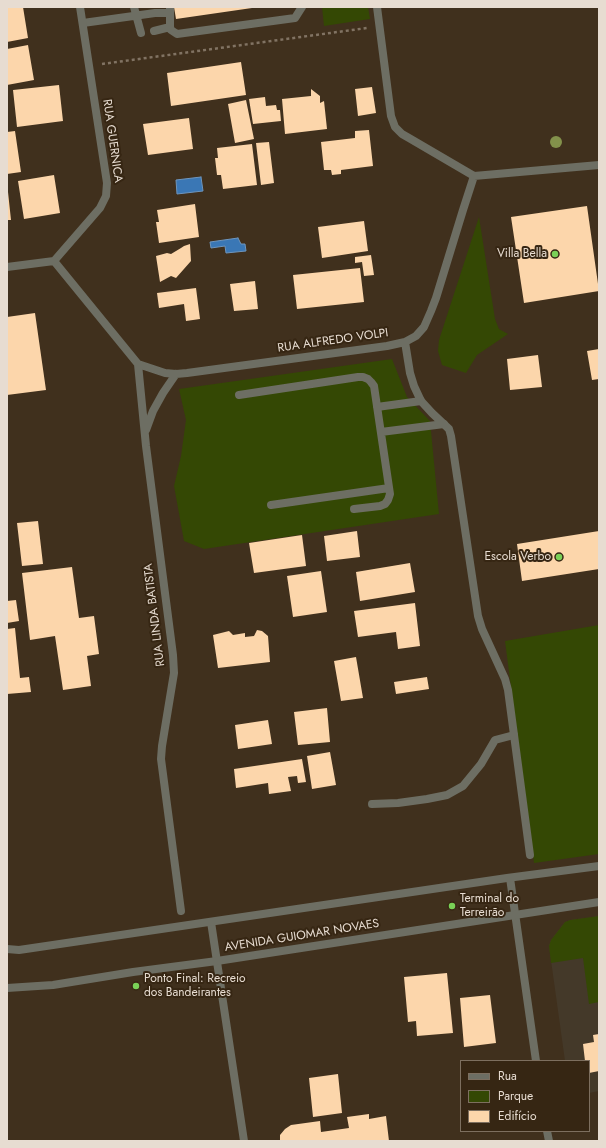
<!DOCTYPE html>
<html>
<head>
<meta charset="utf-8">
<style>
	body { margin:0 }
	#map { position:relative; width:606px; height:1148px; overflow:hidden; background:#40301d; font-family:Jost,sans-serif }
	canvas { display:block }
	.frame { position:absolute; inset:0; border:8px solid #e7dcd1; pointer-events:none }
	.legend { position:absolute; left:460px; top:1060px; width:130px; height:72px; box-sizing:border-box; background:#362613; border:1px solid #7d6f5f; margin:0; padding:5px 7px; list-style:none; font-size:12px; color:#e7dcd1 }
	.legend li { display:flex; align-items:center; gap:8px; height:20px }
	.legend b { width:20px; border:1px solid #7d6f5f }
</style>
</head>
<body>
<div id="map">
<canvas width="606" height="1148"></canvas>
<div class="frame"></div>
<ul class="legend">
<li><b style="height:5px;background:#6d6e63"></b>Rua</li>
<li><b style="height:11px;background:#344804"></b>Parque</li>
<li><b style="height:11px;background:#fcd6ab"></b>Edifício</li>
</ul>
</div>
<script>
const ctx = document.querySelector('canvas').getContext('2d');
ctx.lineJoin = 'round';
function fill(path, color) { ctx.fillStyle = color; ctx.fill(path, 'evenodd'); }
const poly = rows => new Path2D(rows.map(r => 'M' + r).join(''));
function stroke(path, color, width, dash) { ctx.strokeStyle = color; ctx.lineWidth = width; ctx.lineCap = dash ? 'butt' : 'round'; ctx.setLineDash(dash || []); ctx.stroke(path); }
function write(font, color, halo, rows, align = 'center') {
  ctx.font = font + ' Jost,sans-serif'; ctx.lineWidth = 4; ctx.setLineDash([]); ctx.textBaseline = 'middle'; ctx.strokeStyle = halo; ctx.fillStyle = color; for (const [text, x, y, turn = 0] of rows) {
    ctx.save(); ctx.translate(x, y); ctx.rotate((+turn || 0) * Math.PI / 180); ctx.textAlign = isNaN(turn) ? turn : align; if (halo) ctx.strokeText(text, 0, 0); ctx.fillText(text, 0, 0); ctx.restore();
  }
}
const medical = poly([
	[599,916,599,1091,589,1093,589,1061,565,1061,549,946,551,940,565,922,570,920]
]);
const green = poly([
	[322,7,368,7,370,19,324,26],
	[479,217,495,319,499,329,508,334,477,355,466,373,442,365,438,351,439,340],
	[392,359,407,397,430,421,439,514,204,549,184,541,174,486,181,456,186,420,179,389],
	[599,625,599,854,534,863,505,641],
	[599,916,599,1002,589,1004,583,958,551,963,549,946,551,940,565,922,570,920]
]);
const water = poly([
	[201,177,203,191,177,194,176,180,201,177],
	[238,238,241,244,245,244,246,251,226,253,225,246,211,248,210,242,238,238]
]);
const building = poly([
	[7,7,23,7,28,38,7,42],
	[174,7,252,7,252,8,176,19],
	[28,45,34,80,7,85,7,49],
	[241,62,246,95,171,106,167,73],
	[59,85,63,121,17,127,13,90],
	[372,87,376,113,358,116,355,89],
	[311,89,320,96,320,103,324,101,327,129,285,134,282,99,311,96],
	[265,97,266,106,276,105,277,110,280,110,281,121,253,124,249,99],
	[246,100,254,139,235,143,228,104],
	[189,118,193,149,148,155,143,124],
	[369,130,373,166,341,170,341,174,332,175,331,170,324,170,321,142,355,138,355,131],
	[15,131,21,172,7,174,7,132],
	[269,142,274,183,261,185,256,143],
	[252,144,257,185,223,189,221,175,217,175,215,158,218,158,217,148],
	[54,175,60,213,24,219,18,181],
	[7,192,8,192,11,220,7,220],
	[195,204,199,237,159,243,156,222,159,222,157,210],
	[587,206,599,291,524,303,511,217],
	[364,221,368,251,322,258,318,227],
	[190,244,191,261,176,278,171,276,160,282,156,256,167,253,171,254,181,248,184,246],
	[371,255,374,275,364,276,362,262,355,263,355,257],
	[360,268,364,302,297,309,293,275],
	[255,281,258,309,234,311,230,284],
	[196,288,200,319,186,321,184,304,159,308,157,293],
	[35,313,46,390,7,395,7,317],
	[599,349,599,379,592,380,587,351],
	[538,355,542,387,510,390,507,359],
	[38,521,43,564,22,566,17,523],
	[357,531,360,557,327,561,324,536],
	[599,531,599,569,522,581,517,544],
	[302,535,306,566,254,573,249,543],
	[410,563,415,592,360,601,356,572],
	[72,567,79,618,94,616,99,654,87,656,91,686,63,690,55,636,30,640,22,573],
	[321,571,327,612,293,617,287,576],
	[16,600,19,621,7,623,7,601],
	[415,603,420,646,398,649,396,632,358,637,354,611],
	[15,628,20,678,29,677,31,692,7,694,7,629],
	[257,630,262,631,268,636,270,662,218,668,213,635,229,631,233,635,245,633,245,637,254,636],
	[356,657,363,698,341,701,334,661],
	[427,677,429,689,396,694,394,682],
	[327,708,330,742,298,745,294,712],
	[268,720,272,744,238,749,235,725],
	[330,752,336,785,312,789,307,756],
	[302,759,306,782,298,783,297,776,288,777,291,791,269,794,268,783,236,788,234,769],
	[447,973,453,1033,417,1036,416,1021,408,1022,404,977],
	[490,995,496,1043,464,1047,460,998],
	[599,1034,599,1071,589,1073,589,1061,585,1061,583,1044,594,1042,593,1035],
	[338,1074,342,1113,313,1117,309,1078],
	[369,1114,369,1119,386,1116,389,1141,280,1141,280,1135,285,1129,291,1125,320,1121,321,1132,349,1128,347,1117]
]);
const path = poly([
	[102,64,367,28]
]);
const service = poly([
	[134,7,141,33],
	[170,7,170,27,171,30,177,34,295,18,302,7],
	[83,23,155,13,170,13],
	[154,31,170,27],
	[239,395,358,377,363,377,368,379,371,382,374,386,390,494,388,500,385,504,380,506,354,509],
	[377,407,421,401],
	[381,432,444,424],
	[271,505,389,488],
	[372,804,398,803,427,799,447,795,463,786,481,764,495,740,514,735]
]);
const minor = poly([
	[377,7,391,116,395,127,402,134,409,138,474,176],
	[54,261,100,208,106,196,107,183,80,7],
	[7,267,54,261,138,364,165,373,176,374,187,373,387,346,405,342,416,336,424,327,431,311,436,298,463,210,474,176,599,165],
	[405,342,410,373,414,386,421,401,432,413,449,429,451,436,478,616,482,629,505,679,508,690,530,855],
	[138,364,146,446,173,655,174,673,162,746,161,759,181,911],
	[146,430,153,411,163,393,176,374],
	[510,878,536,1061],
	[211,922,244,1141],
	[547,1131,549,1141]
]);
const tertiary = poly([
	[7,949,19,950,507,878,599,866],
	[7,988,53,985,133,972,217,961,599,902]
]);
const trees = [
	[556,142]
];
const markers = [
	[555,254,4,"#7ad157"],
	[559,557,4,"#7ad157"],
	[452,906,4,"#7ad157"],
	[136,986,4,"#7ad157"]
];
const streetNames = [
	["RUA GUERNICA",112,141,82],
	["RUA ALFREDO VOLPI",333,341,-8],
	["RUA LINDA BATISTA",155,615,-97],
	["AVENIDA GUIOMAR NOVAES",302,936,-9]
];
const poiNames = [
	["Villa Bella",547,254],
	["Escola Verbo",551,557],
	["Terminal do",460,899,"left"],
	["Terreirão",460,913,"left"],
	["Ponto Final: Recreio",144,979,"left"],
	["dos Bandeirantes",144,993,"left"]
];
fill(medical, '#443929');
fill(green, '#344804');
fill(water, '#3a77b5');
stroke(water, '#6e95bd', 1);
fill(building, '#fcd6ab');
stroke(path, '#817363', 2.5, [3, 3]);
stroke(service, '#6d6e63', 8);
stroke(minor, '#6d6e63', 8);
stroke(tertiary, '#6d6e63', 8);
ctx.fillStyle = '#83914b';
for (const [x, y] of trees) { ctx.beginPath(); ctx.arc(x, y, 6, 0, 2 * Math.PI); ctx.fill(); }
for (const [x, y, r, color] of markers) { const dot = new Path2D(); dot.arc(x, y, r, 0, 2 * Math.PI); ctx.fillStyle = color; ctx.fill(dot); stroke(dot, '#362613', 1.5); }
write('12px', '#e7dcd1', '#362613', streetNames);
write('12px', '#e7dcd1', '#362613', poiNames, 'right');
</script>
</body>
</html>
